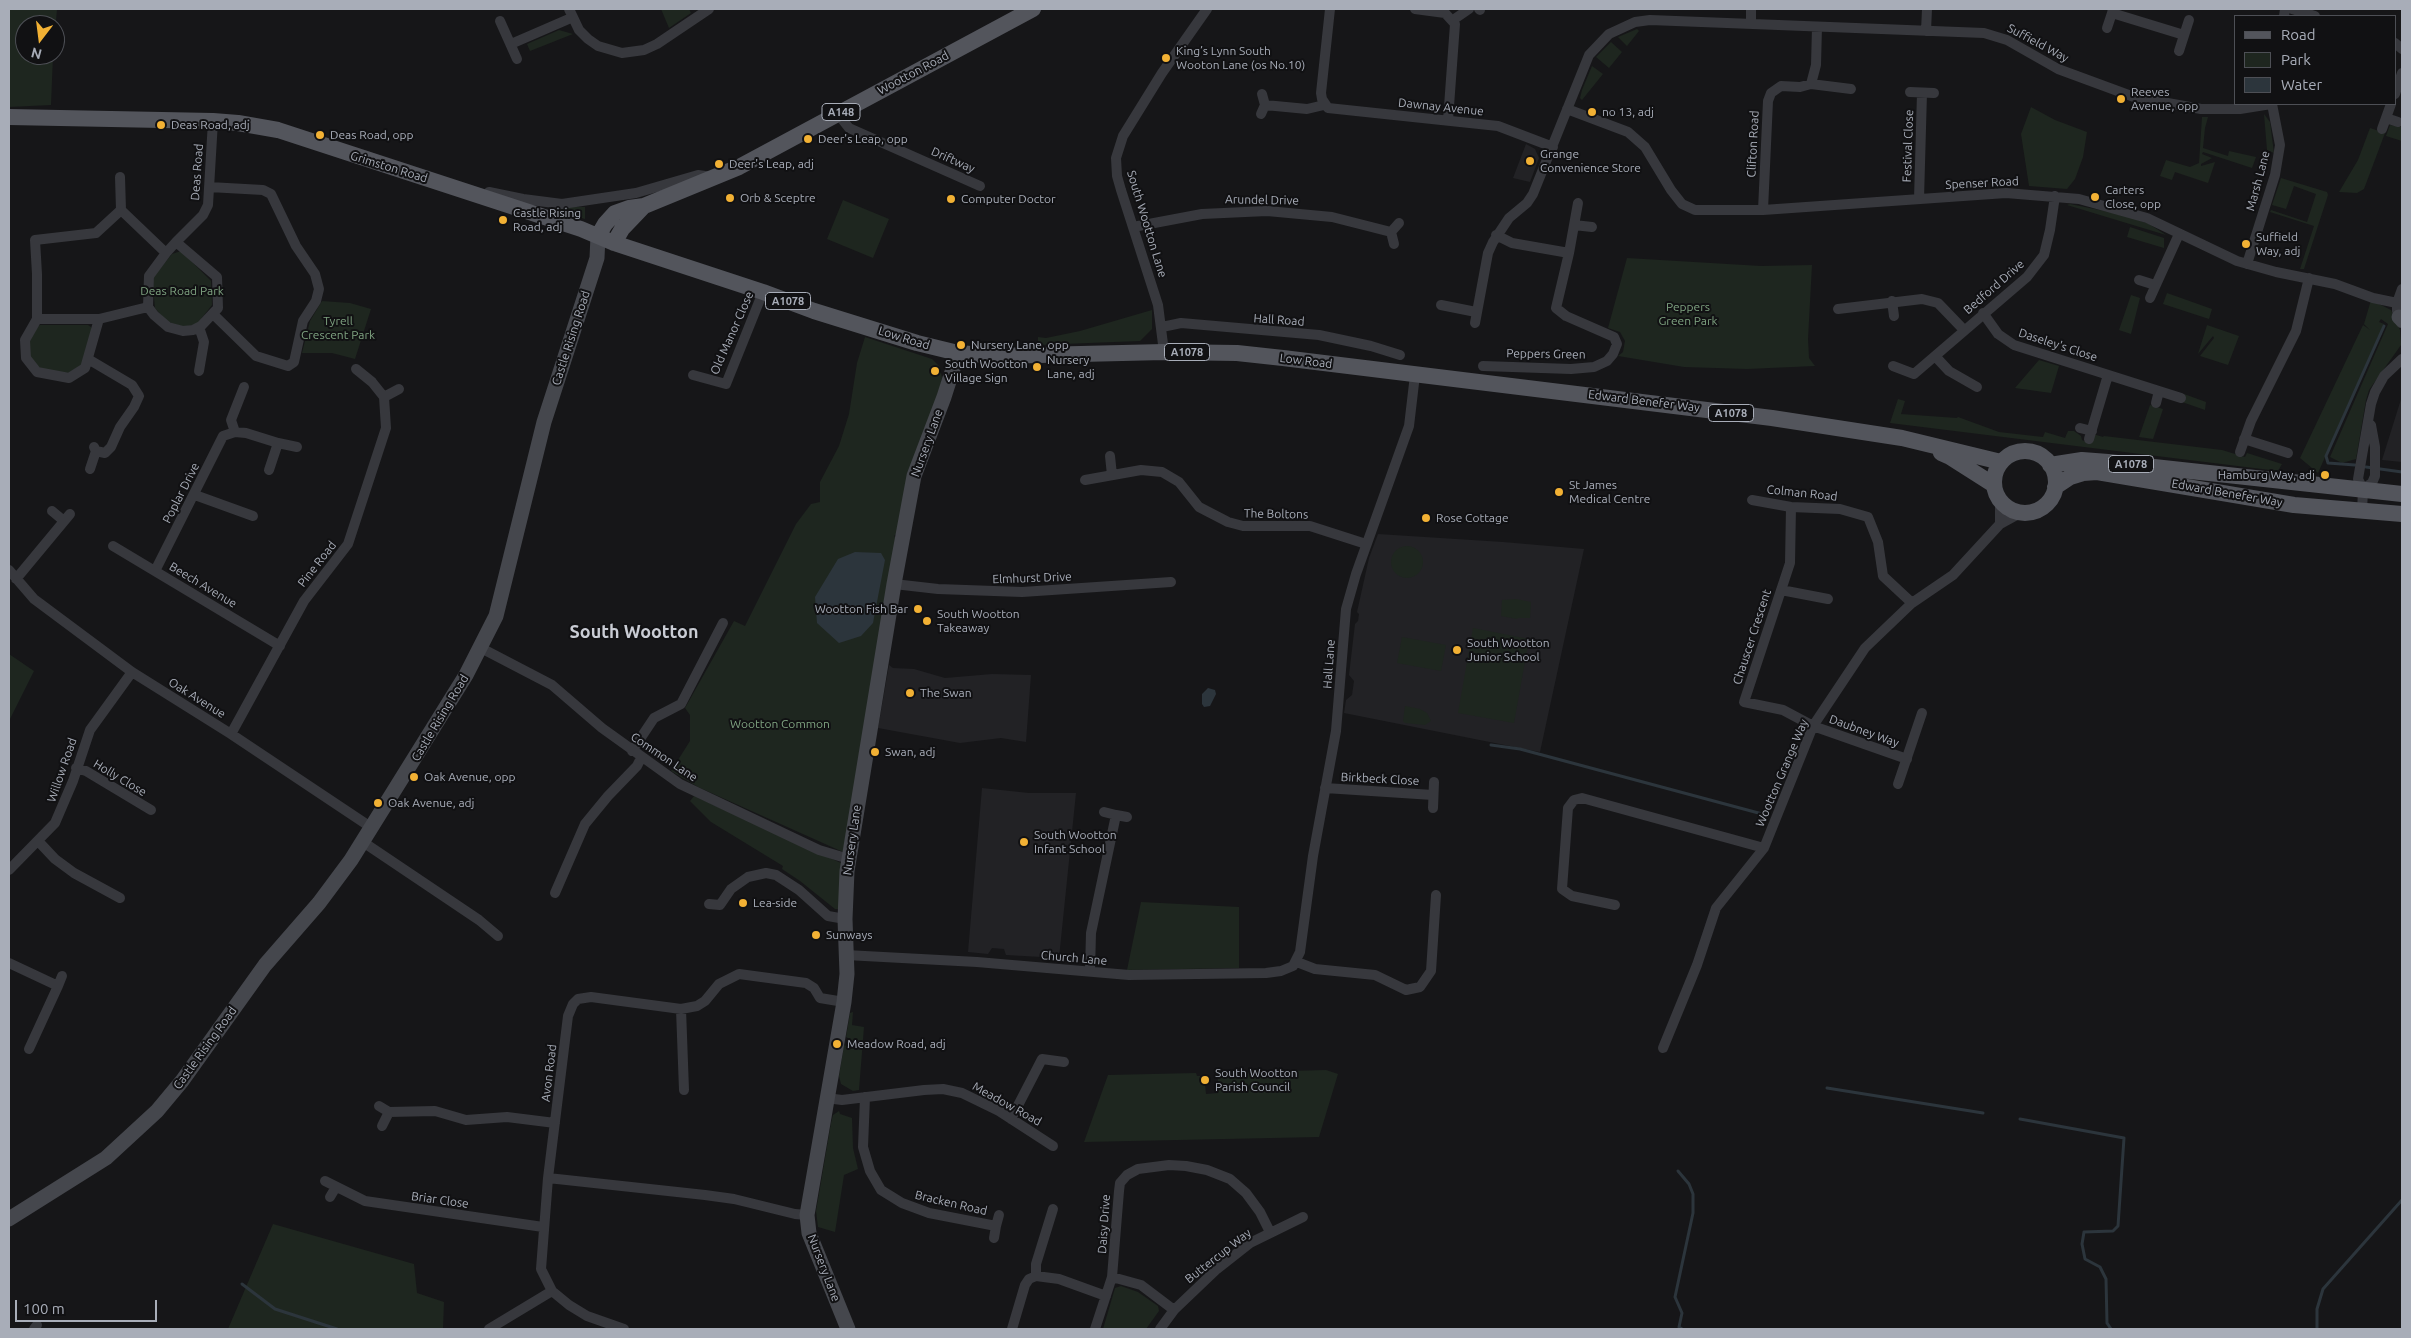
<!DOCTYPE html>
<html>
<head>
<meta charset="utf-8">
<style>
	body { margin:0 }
	#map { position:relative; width:2411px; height:1338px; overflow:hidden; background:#161618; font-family:Ubuntu,sans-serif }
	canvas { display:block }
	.frame { position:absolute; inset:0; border:10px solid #a8adb8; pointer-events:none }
	.legend { position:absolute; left:2234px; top:15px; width:162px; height:90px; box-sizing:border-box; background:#111113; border:1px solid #4d4f55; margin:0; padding:6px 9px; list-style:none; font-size:15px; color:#a8adb8 }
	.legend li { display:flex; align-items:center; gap:10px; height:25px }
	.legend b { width:25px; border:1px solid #4d4f55 }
	.north { position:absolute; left:15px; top:15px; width:50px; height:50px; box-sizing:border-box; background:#111113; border:1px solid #4d4f55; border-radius:50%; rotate:195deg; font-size:14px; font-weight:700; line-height:20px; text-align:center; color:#a8adb8 }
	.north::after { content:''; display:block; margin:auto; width:18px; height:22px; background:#f2b134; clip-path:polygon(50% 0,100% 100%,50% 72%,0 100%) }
	.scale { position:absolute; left:15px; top:1300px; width:142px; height:22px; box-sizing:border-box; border:2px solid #a8adb8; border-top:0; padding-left:6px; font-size:15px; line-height:18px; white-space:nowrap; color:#a8adb8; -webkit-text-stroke:4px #111113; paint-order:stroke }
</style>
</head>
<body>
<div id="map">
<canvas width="2411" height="1338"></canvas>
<div class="frame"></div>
<ul class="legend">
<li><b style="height:6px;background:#53555c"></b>Road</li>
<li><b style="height:14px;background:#1e261f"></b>Park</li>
<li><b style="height:14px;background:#2c353c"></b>Water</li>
</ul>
<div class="north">N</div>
<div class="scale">100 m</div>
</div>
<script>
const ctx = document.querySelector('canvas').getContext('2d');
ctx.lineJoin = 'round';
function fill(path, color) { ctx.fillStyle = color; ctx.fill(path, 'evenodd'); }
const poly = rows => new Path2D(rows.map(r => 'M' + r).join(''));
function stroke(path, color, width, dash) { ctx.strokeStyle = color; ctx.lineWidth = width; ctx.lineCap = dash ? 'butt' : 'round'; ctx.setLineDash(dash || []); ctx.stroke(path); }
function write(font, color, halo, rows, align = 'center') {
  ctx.font = font + ' Ubuntu,sans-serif'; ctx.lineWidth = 4; ctx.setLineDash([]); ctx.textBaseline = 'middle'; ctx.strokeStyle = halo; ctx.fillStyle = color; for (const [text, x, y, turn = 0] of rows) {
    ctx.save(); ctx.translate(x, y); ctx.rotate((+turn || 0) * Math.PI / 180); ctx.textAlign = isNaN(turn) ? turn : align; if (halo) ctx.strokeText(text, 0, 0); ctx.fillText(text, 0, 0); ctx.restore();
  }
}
const built = poly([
	[1526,144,1535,149,1539,158,1530,182,1513,178],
	[2402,396,2402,462,2382,460],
	[1378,534,1503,542,1584,549,1540,752,1344,713,1346,700,1352,695,1354,681,1349,675,1355,624,1358,621,1359,614,1357,612,1369,558],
	[889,665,893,668,914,669,945,678,992,674,1031,675,1026,742,1001,738,960,743,878,728],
	[982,788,1029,793,1076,793,1059,958,1006,955,1004,949,992,948,988,954,968,952]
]);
const green = poly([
	[9,9,57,9,55,33,55,25,25,25,25,55,53,55,51,105,9,107],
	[661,9,689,9,691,13,669,28],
	[1637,29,1639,31,1627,46,1618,37],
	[559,30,573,34,530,51,527,44],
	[1611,42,1622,52,1609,68,1596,57],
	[1592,66,1603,74,1582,100,1580,98,1582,90],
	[2031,107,2055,120,2087,132,2083,157,2075,179,2067,189,2029,186,2021,134],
	[2264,114,2270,122,2274,153,2267,150],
	[2202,117,2208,117,2205,128,2203,148,2228,156,2229,151,2256,157,2252,168,2203,152,2202,154,2212,158,2201,164,2201,166,2215,162,2208,183,2175,172,2172,180,2160,176,2166,160,2190,167,2199,163],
	[2390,125,2402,127,2402,141,2386,136],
	[2370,128,2385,133,2364,189,2357,193,2339,192,2358,160],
	[2281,178,2327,192,2328,195,2304,269,2300,269,2314,226,2270,212,2271,210,2307,222,2316,194,2294,186,2286,209,2272,205],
	[843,200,889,219,873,258,827,239],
	[2070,204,2124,215,2149,224,2166,235,2067,205],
	[554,207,585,207,585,219,553,209],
	[2130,227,2164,238,2164,248,2127,237],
	[181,251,211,281,212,305,197,324,183,327,166,321,155,308,153,288,154,276,172,254],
	[1627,258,1761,266,1812,265,1808,339,1809,358,1815,366,1747,369,1684,367,1618,356,1623,352,1625,341,1620,332,1608,328],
	[2167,293,2212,309,2209,319,2163,304],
	[2131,295,2140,298,2131,334,2119,330],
	[2371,300,2391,310,2400,330,2401,345,2369,390,2366,400,2356,459,2342,463,2330,457,2388,324,2381,319,2379,322,2384,324,2318,473,2300,458,2363,325,2370,330,2364,324],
	[322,301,350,303,371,309,355,359,332,353,302,353,310,321],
	[1152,310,1152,329,1140,341,1038,345,1038,337,1046,338,1080,331],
	[40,325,88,325,91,327,92,333,83,365,68,373,39,370,30,357,28,342,36,327],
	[2207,325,2239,336,2228,365,2200,356,2214,338,2213,336,2198,354],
	[865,337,932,359,940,367,942,378,938,397,898,533,894,536,897,539,843,852,698,787,671,771,690,741,690,715,685,708,734,621,745,626,796,524,811,504,820,502,820,482,839,446,849,414,857,363],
	[2039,360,2059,366,2051,393,2015,388],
	[2184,394,2206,402,2205,410,2182,402],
	[1898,399,1905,401,1901,414,1957,418,1958,417,1999,432,2043,437,2045,432,2065,438,2068,431,2074,431,2081,436,2082,440,2089,443,2093,434,2103,437,2104,436,2222,450,2245,457,2247,453,2282,464,2278,471,1890,423],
	[2150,405,2163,409,2153,439,2139,437],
	'1391 562a16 16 0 1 1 32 0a16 16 0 1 1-32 0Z',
	[1516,599,1531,602,1530,618,1518,618,1517,619,1501,616,1502,600],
	[1473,628,1529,639,1514,723,1458,713],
	[1402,637,1446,645,1441,671,1397,663],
	[9,654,34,671,9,721],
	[1405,706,1420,709,1427,713,1431,721,1425,725,1405,723,1403,721],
	[694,796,841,863,840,909,835,909,800,881,782,869,783,866,711,822,690,801],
	[1141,902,1239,907,1239,968,1127,970],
	[853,1012,852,1025,864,1027,859,1090,853,1091,841,1084,839,1076,844,1045,847,1046,848,1038,846,1037,850,1013],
	[1326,1070,1338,1074,1319,1137,1084,1142,1108,1075,1196,1073,1197,1076,1200,1076,1201,1084,1205,1084,1206,1094,1218,1093,1218,1073],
	[839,1111,840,1114,852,1118,853,1148,858,1169,844,1175,835,1232,818,1227,816,1211,831,1123,833,1115],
	[273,1224,414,1264,417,1293,444,1302,443,1329,228,1329],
	[1121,1286,1138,1292,1158,1306,1159,1311,1146,1329,1103,1329,1115,1288]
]);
const water = poly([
	[855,552,881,553,885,560,873,623,861,636,839,643,817,623,815,597,838,559],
	[1208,688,1215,690,1216,694,1210,706,1204,707,1202,704,1202,694]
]);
const stream = poly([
	[2355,465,2328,463,2326,456,2384,326],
	[2366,467,2402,472],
	[1491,745,1520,749,1766,815],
	[1827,1088,1983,1113],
	[2020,1119,2124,1138,2118,1226,2113,1231,2084,1232,2082,1244,2085,1259,2100,1267,2106,1279,2107,1323,2111,1329],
	[1678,1171,1689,1184,1693,1194,1693,1213,1675,1297,1682,1313,1679,1327,1682,1329],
	[242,1284,275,1309,337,1329],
	[2317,1329,2317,1309,2323,1289,2402,1200]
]);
const street = poly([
	[569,9,579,30,588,39,598,46,622,53,644,50,657,44,709,9],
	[1330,9,1321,93,1322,99,1328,108,1498,126,1553,147],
	[1415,9,1445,13,1455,24,1448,120],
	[1479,9,1480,10],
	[2113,9,2112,13,2184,35],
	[2292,9,2315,16],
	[2284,16,2285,9],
	[1453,20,1469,9],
	[500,21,517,59],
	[1751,23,1751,9],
	[2107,28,2112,13],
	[1926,31,1927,9],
	[2395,43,2402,49],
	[511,44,571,18],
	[2179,51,2189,20],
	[1811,84,1851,89],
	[1910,92,1934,93],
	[2395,94,2402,73],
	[1265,105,1307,109,1324,105],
	[1567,109,1628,132,1645,147,1671,190,1682,204,1695,210,1763,210,2006,193,2079,199,2147,218,2237,261,2276,272,2335,284,2373,298,2397,303,2397,311,2401,323],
	[838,114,849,128,980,186],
	[1261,114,1265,105,1262,94],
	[2386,118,2398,122],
	[2382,129,2391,104],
	[120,177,121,210,166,253],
	[209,187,263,190,271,194,296,246,315,274,319,289,316,301,303,321,294,362,288,366,256,356,213,314],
	[489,192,523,199,562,204,636,193,698,175,712,177],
	[1919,199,1922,93],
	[1763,210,1768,101,1771,93,1781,86,1800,87,1811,84,1816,65,1817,27],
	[1574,225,1592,227],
	[1133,227,1202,214,1267,211,1332,217,1391,232],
	[176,242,217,277,218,308,201,326,193,330,183,331,168,327,154,315,148,307,149,276,166,253,176,242,203,215,208,205,213,121],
	[1394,244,1391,232,1399,223],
	[1569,253,1578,203],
	[2247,264,2275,175,2280,145,2272,104],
	[2139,280,2155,285],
	[2150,298,2179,234],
	[1892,301,1894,316],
	[2397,303,2402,289],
	[1441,305,1476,312],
	[1838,309,1922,299,1938,303,1964,330],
	[1983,313,1998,334,2014,345,2181,398],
	[37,319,37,274,35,240,96,233,121,210],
	[99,319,85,368,69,378,37,372,26,358,25,340,37,319,99,319,148,307],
	[1475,323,1488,253,1493,242,1509,218,1527,203,1533,194,1589,55,1609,34,1635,22,1650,20,1984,33,2007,40,2058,69,2134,97,2201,109,2240,109,2271,104],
	[1162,327,1181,323,1319,335,1371,346,1400,355],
	[1164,352,1158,305,1121,190,1117,176,1116,158,1123,136,1162,73,1207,9],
	[1935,356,1949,371,1977,387],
	[88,359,132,385,139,396,134,407,120,427,111,447,105,453,96,451],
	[1483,366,1571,369,1594,367,1607,361,1613,354,1617,344,1614,337,1566,316,1556,308,1569,253,1512,243,1496,235],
	[1893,366,1914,374,2027,277,2044,255,2050,230,2055,196],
	[199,371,204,342,199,327],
	[693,375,726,384,763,292],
	[384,397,399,389],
	[2156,403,2159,391],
	[2080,428,2092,431],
	[235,432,231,420,244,387],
	[2089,439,2108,375],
	[2244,439,2288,453],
	[278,443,297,447],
	[2240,452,2251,421,2296,331,2309,278],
	[1110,456,1112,475],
	[90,469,96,451,94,447],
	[1085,480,1141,470,1162,472,1179,482,1199,507,1228,522,1243,526,1310,526,1366,544],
	[2363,489,2372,483,2375,476,2375,447,2371,425],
	[195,495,253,516],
	[1752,500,1791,507,1840,509,1868,517,1878,542,1883,576,1912,603],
	[2000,500,2000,524],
	[1791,507,1790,563,1744,702,1783,710,1813,726,1907,759],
	[52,511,64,521],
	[2362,512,2363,489,2358,479,2371,404,2375,392,2384,376,2402,359],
	[113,546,280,646],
	[9,570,34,599,132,672,231,734,372,828],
	[155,571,223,436,235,432,246,433,278,443,269,470],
	[16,579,70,514],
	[894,584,938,589,1022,592,1171,582],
	[1781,590,1828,599],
	[481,648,552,685,602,728,680,784,819,850,849,859],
	[231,734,304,601,348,544,386,428,384,397,372,382,356,369],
	[632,751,654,718,681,704,723,623],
	[76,768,86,771,151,810],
	[1898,784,1922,713],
	[1325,788,1433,795],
	[1433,808,1434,782],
	[1116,815,1127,817],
	[39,842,55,859,74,873,120,898],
	[363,842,479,920,498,936],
	[9,870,55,823,73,781,90,730,132,672],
	[555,893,585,824,608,796,637,766,641,758],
	[709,904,720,905,731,889,748,877,766,873,776,875,799,890,828,916,845,919],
	[1615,905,1572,896,1562,889,1568,808,1574,800,1582,798,1764,848],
	[846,955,977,962,1129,975,1266,973,1281,971,1293,966,1300,952,1313,856,1336,731,1346,609,1356,574,1409,426,1415,375],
	[1297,962,1315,969,1375,975,1406,990,1420,987,1431,971,1436,895],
	[9,963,58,986,29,1049],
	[1090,971,1091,933,1116,815,1104,812],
	[58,986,62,976],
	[681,1009,684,1090],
	[1663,1048,1697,965,1716,908,1764,848,1813,726,1865,648,1912,603,1953,575,2000,524,2020,513],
	[865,1097,863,1147,870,1171,881,1190,902,1203,929,1213,996,1226,999,1215],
	[826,1098,842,1100,924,1090,943,1089,962,1093,999,1111,1053,1146],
	[379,1106,389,1112],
	[1011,1119,1042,1059,1064,1062],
	[382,1126,389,1112,435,1111,466,1120,507,1117,555,1123],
	[548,1178,705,1195,734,1199,795,1214,807,1215],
	[325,1181,365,1201,543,1227],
	[330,1197,336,1187],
	[994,1238,996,1226],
	[1036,1276,1036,1264,1053,1209],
	[1112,1277,1141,1285,1174,1310],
	[34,1329,37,1325],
	[489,1329,552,1291],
	[624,1329,587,1316,569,1305,552,1291,541,1269,548,1178,568,1016,573,1004,578,999,591,997,681,1009,697,1006,705,1001,719,984,739,974,806,983,814,988,820,998,844,1002],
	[1012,1329,1025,1285,1029,1279,1036,1276,1059,1279,1106,1296],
	[1095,1329,1112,1277,1119,1191,1120,1183,1127,1175,1138,1169,1169,1165,1186,1166,1207,1170,1230,1179,1246,1193,1260,1212,1270,1232],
	[1160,1329,1174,1310,1217,1269,1250,1243,1303,1217]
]);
const secondary = poly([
	[2399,317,2402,320],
	[9,1219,106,1158,157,1111,182,1081,265,965,319,903,351,860,466,675,496,616,544,422,597,258,598,236],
	[848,1329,809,1233,807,1215,844,1002,847,974,845,919,847,871,894,584,914,476,944,397,958,353]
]);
const primary = poly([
	[9,117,213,121,238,123,278,130,581,229,614,243,763,292,814,311,917,343,958,353,997,356,1164,352,1237,353,1283,358,1772,418,1902,438,2001,462],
	[598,236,605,224,615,213,629,208,644,206,739,167,1033,9],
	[614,243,622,229,644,206],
	'1994 482a31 31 0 1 1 62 0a31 31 0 1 1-62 0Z',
	[1941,453,1950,457,1994,485],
	[2050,465,2082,460,2108,462,2402,494],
	[2055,487,2070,477,2083,473,2097,472,2294,505,2402,514]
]);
const markers = [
	[1166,58,5,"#f2b134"],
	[2121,99,5,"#f2b134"],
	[1592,112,5,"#f2b134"],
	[161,125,5,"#f2b134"],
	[320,135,5,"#f2b134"],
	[808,139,5,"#f2b134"],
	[1530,161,5,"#f2b134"],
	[719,164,5,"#f2b134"],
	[2095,197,5,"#f2b134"],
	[730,198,5,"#f2b134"],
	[951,199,5,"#f2b134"],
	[503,220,5,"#f2b134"],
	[2246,244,5,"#f2b134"],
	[961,345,5,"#f2b134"],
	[1037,367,5,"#f2b134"],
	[935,371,5,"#f2b134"],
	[2325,475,5,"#f2b134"],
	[1559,492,5,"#f2b134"],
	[1426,518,5,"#f2b134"],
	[918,609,5,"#f2b134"],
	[927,621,5,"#f2b134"],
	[1457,650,5,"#f2b134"],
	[910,693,5,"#f2b134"],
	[875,752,5,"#f2b134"],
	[414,777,5,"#f2b134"],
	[378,803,5,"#f2b134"],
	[1024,842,5,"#f2b134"],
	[743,903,5,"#f2b134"],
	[816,935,5,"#f2b134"],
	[837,1044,5,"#f2b134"],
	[1205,1080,5,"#f2b134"]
];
const shields = [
	[841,112,38],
	[788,301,45],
	[1187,352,45],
	[1731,413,45],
	[2131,464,45]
];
const shieldNames = [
	["A148",841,112],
	["A1078",788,301],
	["A1078",1187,352],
	["A1078",1731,413],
	["A1078",2131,464]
];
const streetNames = [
	["Suffield Way",2038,43,28],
	["Wootton Road",913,73,-28],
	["Dawnay Avenue",1441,107,6],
	["Clifton Road",1753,144,-87],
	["Festival Close",1908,146,-88],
	["Driftway",953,160,24],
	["Grimston Road",389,167,17],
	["Deas Road",197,172,-86],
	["Marsh Lane",2258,181,-75],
	["Spenser Road",1982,183,-3],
	["Arundel Drive",1262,200,1],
	["South Wootton Lane",1147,224,73],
	["Bedford Drive",1994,287,-41],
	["Hall Road",1279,320,4],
	["Old Manor Close",732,333,-66],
	["Castle Rising Road",571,338,-72],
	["Low Road",904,338,17],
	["Daseley's Close",2058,345,18],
	["Peppers Green",1546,354,1],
	["Low Road",1306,361,7],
	["Edward Benefer Way",1644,401,7],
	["Nursery Lane",927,443,-70],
	["Poplar Drive",181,493,-63],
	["Colman Road",1802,493,6],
	["Edward Benefer Way",2227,493,10],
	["The Boltons",1276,514,1],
	["Pine Road",317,564,-52],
	["Elmhurst Drive",1032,578,-2],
	["Beech Avenue",203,585,31],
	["Chauscer Crescent",1752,637,-72],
	["Hall Lane",1329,664,-86],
	["Oak Avenue",197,698,32],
	["Castle Rising Road",440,718,-59],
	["Daubney Way",1864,731,20],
	["Common Lane",664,757,34],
	["Willow Road",62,770,-71],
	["Wootton Grange Way",1782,773,-67],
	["Holly Close",120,778,31],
	["Birkbeck Close",1380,779,3],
	["Nursery Lane",852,840,-82],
	["Church Lane",1074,958,5],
	["Castle Rising Road",205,1048,-54],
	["Avon Road",549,1073,-83],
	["Meadow Road",1007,1104,29],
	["Briar Close",440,1200,8],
	["Bracken Road",951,1203,13],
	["Daisy Drive",1104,1224,-86],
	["Buttercup Way",1218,1256,-38],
	["Nursery Lane",824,1268,69]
];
const poiNames = [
	["King’s Lynn South",1176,51],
	["Wooton Lane (os No.10)",1176,65],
	["Reeves",2131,92],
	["Avenue, opp",2131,106],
	["no 13, adj",1602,112],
	["Deas Road, adj",171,125],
	["Deas Road, opp",330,135],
	["Deer's Leap, opp",818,139],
	["Grange",1540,154],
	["Convenience Store",1540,168],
	["Deer's Leap, adj",729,164],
	["Carters",2105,190],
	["Close, opp",2105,204],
	["Orb & Sceptre",740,198],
	["Computer Doctor",961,199],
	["Castle Rising",513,213],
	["Road, adj",513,227],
	["Suffield",2256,237],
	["Way, adj",2256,251],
	["Nursery Lane, opp",971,345],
	["Nursery",1047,360],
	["Lane, adj",1047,374],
	["South Wootton",945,364],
	["Village Sign",945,378],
	["Hamburg Way, adj",2315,475,"right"],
	["St James",1569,485],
	["Medical Centre",1569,499],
	["Rose Cottage",1436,518],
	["Wootton Fish Bar",908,609,"right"],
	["South Wootton",937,614],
	["Takeaway",937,628],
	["South Wootton",1467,643],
	["Junior School",1467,657],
	["The Swan",920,693],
	["Swan, adj",885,752],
	["Oak Avenue, opp",424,777],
	["Oak Avenue, adj",388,803],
	["South Wootton",1034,835],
	["Infant School",1034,849],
	["Lea-side",753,903],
	["Sunways",826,935],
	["Meadow Road, adj",847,1044],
	["South Wootton",1215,1073],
	["Parish Council",1215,1087]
];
const parkNames = [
	["Deas Road Park",182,291],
	["Peppers",1688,307],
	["Green Park",1688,321],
	["Tyrell",338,321],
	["Crescent Park",338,335],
	["Wootton Common",780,724]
];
const districtNames = [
	["South Wootton",634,632]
];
fill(built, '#222225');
fill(green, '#1e261f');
fill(water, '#2c353c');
stroke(stream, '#2c353c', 3);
stroke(street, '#37383d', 10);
stroke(secondary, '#45474d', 15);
stroke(primary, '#53555c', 16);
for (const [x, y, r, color] of markers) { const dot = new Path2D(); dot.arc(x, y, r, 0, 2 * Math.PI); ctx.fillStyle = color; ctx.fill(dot); stroke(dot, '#111113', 2); }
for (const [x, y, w] of shields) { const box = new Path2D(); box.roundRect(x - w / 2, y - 8.5, w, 17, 4); ctx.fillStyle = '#111113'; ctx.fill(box); stroke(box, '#a8adb8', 1); }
write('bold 11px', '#a8adb8', null, shieldNames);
write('12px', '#a8adb8', '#111113', streetNames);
write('12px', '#a8adb8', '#111113', poiNames, 'left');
write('12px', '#7fa381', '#111113', parkNames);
write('bold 18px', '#c9ccd4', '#111113', districtNames);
</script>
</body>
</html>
